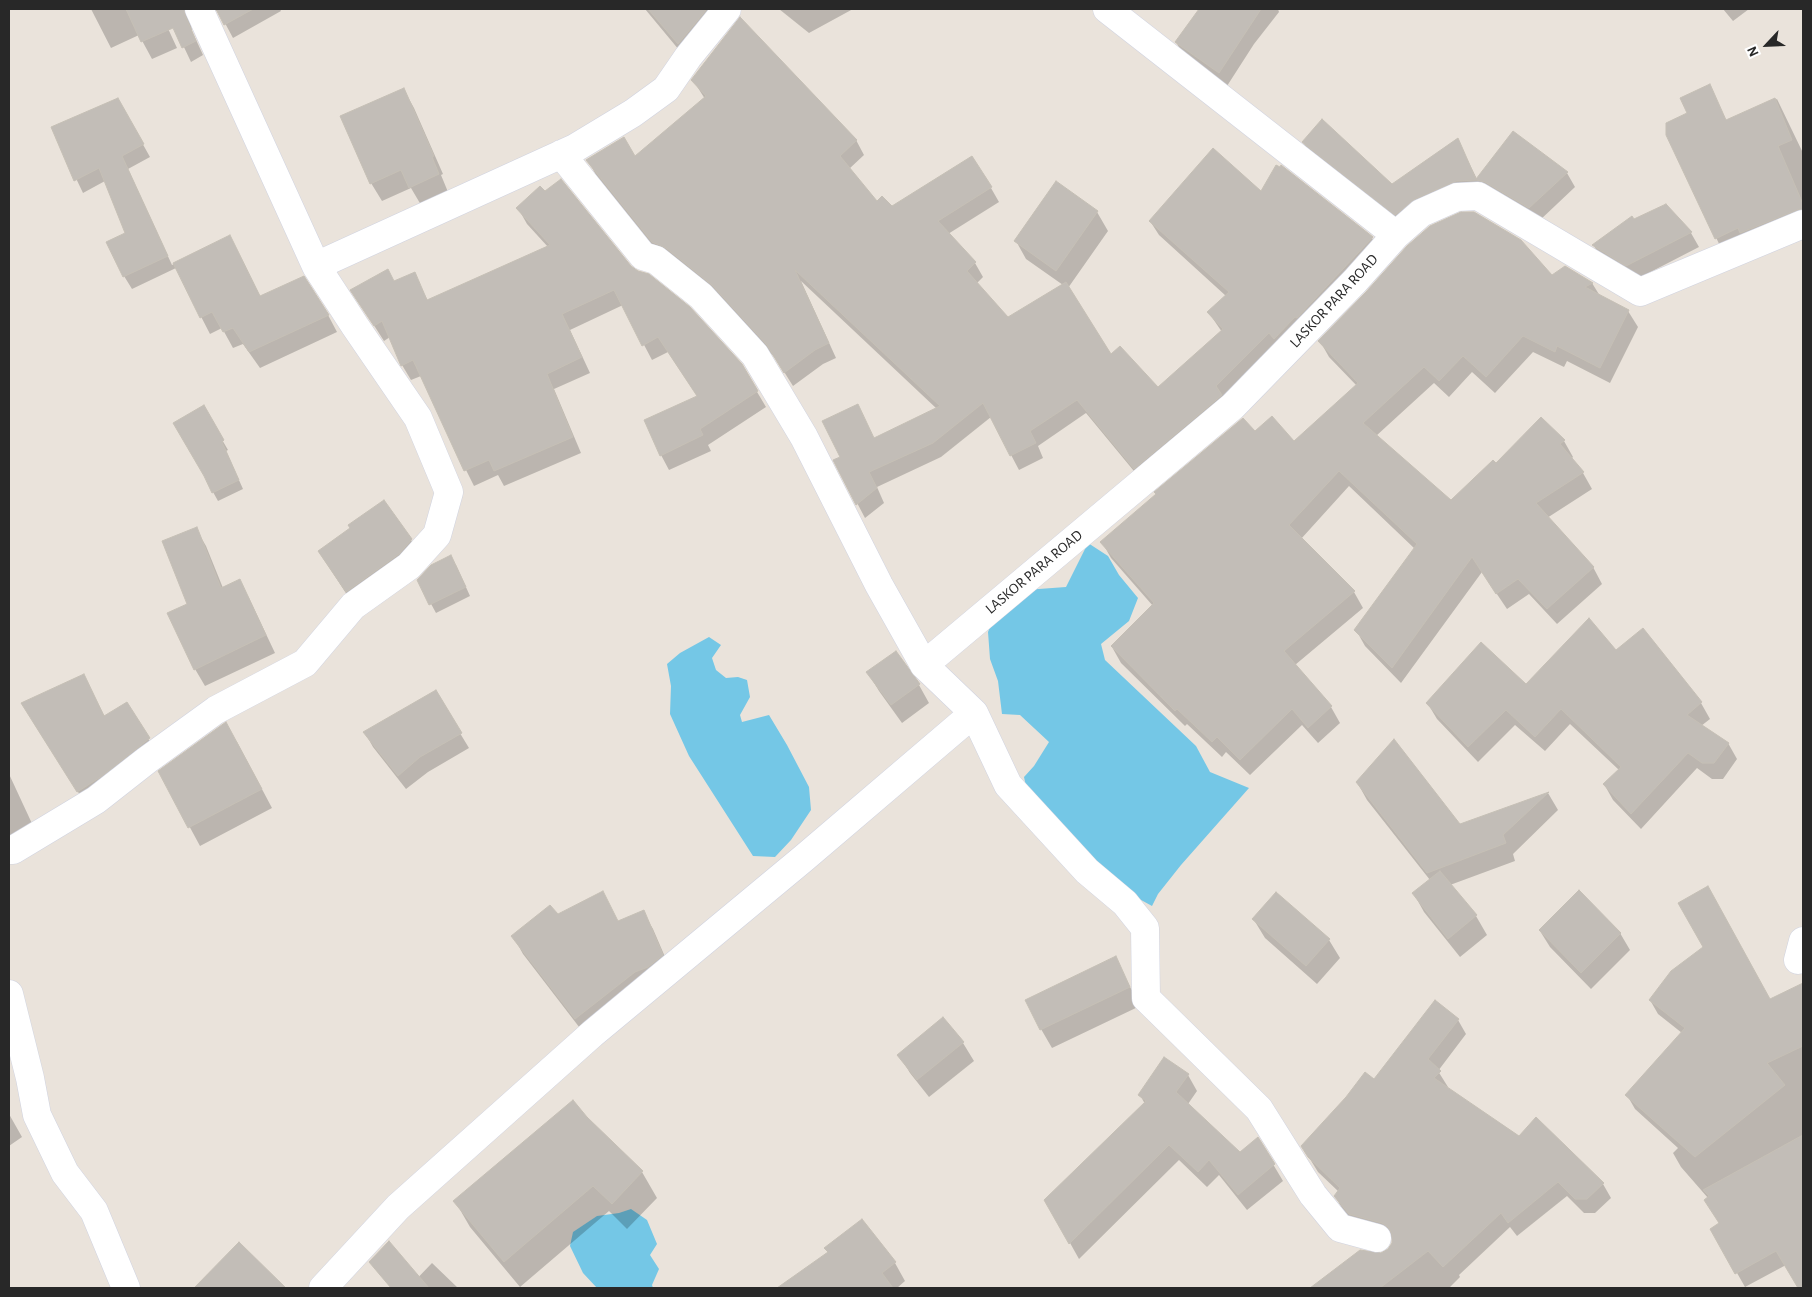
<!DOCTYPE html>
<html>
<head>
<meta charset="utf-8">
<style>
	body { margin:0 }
	#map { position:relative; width:1812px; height:1297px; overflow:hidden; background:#eae3db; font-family:"Alegreya Sans",sans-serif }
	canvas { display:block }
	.frame { position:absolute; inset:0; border:10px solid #282828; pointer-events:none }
	.north { position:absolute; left:1742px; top:20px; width:50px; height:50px; -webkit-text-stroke:4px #fff; paint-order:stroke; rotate:245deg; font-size:14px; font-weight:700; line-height:20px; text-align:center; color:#282828 }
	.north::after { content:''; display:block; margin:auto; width:18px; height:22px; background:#282828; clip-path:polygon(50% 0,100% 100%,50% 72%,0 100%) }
</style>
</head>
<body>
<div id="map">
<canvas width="1812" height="1297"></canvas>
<div class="frame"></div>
<div class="north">N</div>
</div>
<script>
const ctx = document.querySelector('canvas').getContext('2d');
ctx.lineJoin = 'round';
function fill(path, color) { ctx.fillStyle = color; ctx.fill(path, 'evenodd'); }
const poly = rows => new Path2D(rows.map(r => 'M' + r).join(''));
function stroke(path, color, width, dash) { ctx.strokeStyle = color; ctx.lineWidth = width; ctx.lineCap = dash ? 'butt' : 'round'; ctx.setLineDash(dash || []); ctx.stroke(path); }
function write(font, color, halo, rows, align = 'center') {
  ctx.font = font + ' "Alegreya Sans",sans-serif'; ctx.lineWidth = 4; ctx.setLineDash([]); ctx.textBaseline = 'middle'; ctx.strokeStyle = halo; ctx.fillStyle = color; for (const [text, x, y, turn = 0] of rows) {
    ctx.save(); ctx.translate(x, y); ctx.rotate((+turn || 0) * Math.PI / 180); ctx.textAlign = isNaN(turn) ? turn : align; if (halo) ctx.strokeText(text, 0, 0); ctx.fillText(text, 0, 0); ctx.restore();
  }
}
const water = poly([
	[1088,543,1108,556,1119,575,1138,598,1129,621,1101,644,1105,660,1196,746,1210,772,1249,788,1181,865,1158,894,1152,906,1132,895,1113,879,1027,791,1024,777,1034,766,1049,742,1020,715,1002,714,998,681,990,659,988,632,995,614,1025,590,1066,587],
	[709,637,721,645,712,658,716,670,726,678,738,677,747,680,750,697,740,715,742,722,769,715,787,745,809,787,811,810,791,840,775,857,753,856,689,756,670,714,671,686,667,664,680,653],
	[631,1209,647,1220,657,1244,650,1255,659,1269,652,1285,653,1288,597,1288,583,1273,570,1246,573,1232,597,1216,619,1213]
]);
const shadow = poly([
	[91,9,159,9,177,48,152,59,139,35,111,48],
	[166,9,200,9,191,23,192,31,203,55,191,62],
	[213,9,280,9,281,11,233,38,219,12],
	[645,9,714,9,689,62],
	[779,9,853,9,809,33],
	[1201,9,1278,9,1279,12,1254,44,1227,86,1184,56,1176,42],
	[1723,9,1749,9,1733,21],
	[693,80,856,140,864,155,849,169,877,203,892,208,991,188,999,202,948,234,975,263,983,277,976,284,1008,319,1063,285,1026,259,1016,241,1097,212,1108,231,1068,288,1111,356,1157,389,1222,332,1209,313,1226,296,1159,235,1150,221,1261,193,1281,167,1372,238,1381,252,1143,482,1086,413,1038,446,1043,458,1019,470,991,417,941,457,877,487,884,503,865,518,835,461,937,409,801,281,836,358,823,364,793,386,776,359,722,300,662,257,596,175,588,160,635,158,705,99],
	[1709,85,1726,121,1777,99,1803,153,1803,218,1721,248,1668,135,1689,114],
	[404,90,414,108,443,174,441,175,448,192,421,205,411,188,382,201,371,183,342,116],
	[118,100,150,157,128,169,172,265,229,236,261,298,328,315,337,332,260,368,243,344,233,348,222,328,210,334,176,268,132,289,124,276,127,234,105,181,83,193,52,128],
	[1514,133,1567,173,1575,187,1538,222,1495,196,1404,228,1311,156,1303,142,1392,185,1457,139,1477,179],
	[1666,206,1691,233,1699,247,1635,280,1602,260,1594,246,1634,221],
	[518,208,630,267,741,365,766,407,708,445,711,451,669,470,661,455,698,397,668,352,652,360,623,305,570,330,590,373,554,389,581,453,504,486,498,475,474,486,466,470,421,376,411,380,402,365,390,337,384,341,361,305,394,282,414,274,428,301,548,247,527,224],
	[1565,267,1592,283,1600,296,1628,311,1638,327,1610,383,1567,361,1564,367,1533,352,1495,393,1472,372,1449,397,1434,383,1376,436,1451,502,1496,465,1564,441,1573,457,1571,459,1583,473,1592,489,1547,518,1593,567,1602,584,1557,624,1529,594,1507,609,1482,572,1401,683,1365,646,1356,630,1415,549,1349,486,1301,539,1354,592,1363,608,1295,665,1331,707,1340,723,1318,743,1302,725,1250,775,1226,752,1222,757,1187,724,1185,726,1121,663,1112,647,1153,606,1111,558,1102,542,1255,432,1294,443,1357,386,1329,357,1320,341,1551,277],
	[203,407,228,450,226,451,243,489,218,501,213,492],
	[196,529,206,546,223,588,239,581,249,598,275,653,205,686,195,669,188,605],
	[411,540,420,556,355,607,319,552],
	[456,565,470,596,436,613,418,580],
	[1616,652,1701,703,1710,719,1701,726,1728,743,1737,759,1723,779,1712,779,1697,768,1641,829,1613,800,1604,784,1619,770,1570,724,1545,751,1515,725,1478,762,1437,719,1428,704,1526,685],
	[868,673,919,685,929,703,902,723,879,691],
	[84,676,105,717,126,703,160,758,89,809,33,722],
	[435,692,469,748,428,772,406,789,373,747,365,733],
	[237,742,272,808,200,846,160,772],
	[9,774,35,830,9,845],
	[1357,782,1460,826,1548,793,1558,810,1513,854,1515,861,1450,885,1476,916,1487,935,1460,957,1424,912,1414,894,1430,880,1367,800],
	[643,912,653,929,672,973,586,1036,523,954,513,936,618,922],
	[1254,920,1329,940,1340,958,1317,984,1265,938],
	[1540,931,1620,933,1630,950,1591,989,1550,947],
	[1115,958,1140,1006,1052,1048,1041,1029],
	[1803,984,1803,1288,1799,1288,1786,1265,1745,1287,1712,1229,1720,1224,1708,1198,1681,1167,1673,1153,1678,1148,1635,1109,1627,1095,1682,1033,1658,1014,1650,1000,1769,1001],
	[1458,1020,1466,1034,1438,1071,1448,1087,1447,1088,1520,1137,1603,1184,1611,1198,1595,1213,1584,1213,1567,1196,1517,1236,1510,1227,1459,1275,1460,1277,1449,1288,1312,1288,1361,1251,1381,1254,1389,1250,1393,1243,1393,1239,1358,1228,1343,1210,1335,1196,1339,1192,1318,1172,1302,1146,1374,1081],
	[963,1043,974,1061,929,1097,910,1073,899,1055],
	[1188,1075,1197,1091,1188,1104,1240,1153,1258,1139,1283,1181,1247,1210,1219,1175,1207,1187,1179,1160,1079,1259,1046,1200,1145,1104,1140,1095],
	[9,1114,22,1137,9,1146],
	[586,1118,642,1172,657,1198,627,1229,609,1211,520,1287,470,1227,455,1201],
	[829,1253,895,1263,905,1281,897,1288,779,1288],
	[432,1263,458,1288,408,1288],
	[270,1275,278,1288,200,1288,198,1286]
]);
const building = poly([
	[126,9,184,9,185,15,196,41,182,48,173,28,141,42,126,9],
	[216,9,253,9,224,25,216,9],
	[648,9,707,9,678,44,648,9],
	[1199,9,1261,9,1219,73,1175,42,1199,9],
	[740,17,857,140,840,156,877,201,882,196,892,206,972,156,992,187,938,221,976,262,967,271,1008,317,1066,282,1111,354,1120,346,1158,387,1223,329,1207,312,1229,292,1149,221,1213,148,1261,191,1276,165,1280,167,1281,165,1373,237,1297,318,1295,317,1274,339,1269,333,1216,386,1222,395,1134,469,1077,400,1030,431,1036,443,1010,456,983,403,933,443,869,472,877,488,856,505,833,460,840,457,822,421,858,404,874,438,940,406,795,270,829,343,815,350,784,373,767,345,712,285,666,248,652,242,586,160,624,137,635,156,706,96,691,80,740,17],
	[1710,84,1726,120,1775,98,1792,140,1778,146,1803,204,1803,209,1797,210,1740,233,1738,228,1715,239,1666,135,1666,123,1687,113,1680,98,1710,84],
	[404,88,434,156,432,157,439,174,409,188,401,170,370,184,340,116,404,88],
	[118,98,144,144,122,156,168,256,123,277,106,242,125,233,99,168,74,181,51,127,118,98],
	[1322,119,1392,184,1458,138,1476,179,1513,131,1568,172,1529,208,1485,182,1477,180,1456,181,1415,199,1395,215,1302,142,1322,119],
	[561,179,631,266,638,271,649,274,690,307,742,364,758,391,700,429,703,435,660,456,644,420,697,396,658,337,642,346,614,290,562,314,582,357,547,374,573,437,494,471,489,460,464,471,413,360,401,366,382,321,374,326,350,290,388,269,394,281,415,272,427,300,550,245,516,208,540,186,545,191,561,179],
	[1056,181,1098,211,1056,271,1014,241,1056,181],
	[1666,204,1692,232,1626,266,1592,245,1632,216,1634,219,1666,204],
	[1461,212,1474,212,1521,240,1552,275,1565,266,1593,283,1585,287,1629,310,1600,368,1557,346,1555,352,1523,336,1486,377,1463,356,1439,381,1424,367,1363,423,1451,500,1493,460,1496,463,1541,417,1565,440,1560,444,1584,472,1536,503,1594,567,1547,609,1518,579,1496,594,1472,557,1392,668,1354,630,1417,544,1339,471,1289,525,1355,591,1284,651,1332,706,1308,728,1292,709,1240,760,1217,737,1212,742,1177,709,1175,711,1111,646,1154,603,1100,542,1156,494,1154,492,1243,418,1255,431,1272,416,1294,441,1358,383,1318,341,1366,292,1407,246,1430,226,1461,212],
	[230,235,260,296,304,276,329,315,249,352,233,328,223,332,212,312,200,318,173,263,230,235],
	[204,405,224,440,222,442,239,480,212,493,204,476,173,423,204,405],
	[384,500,412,539,399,554,346,592,318,551,350,528,348,525,384,500],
	[197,527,221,588,240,579,266,635,194,670,167,613,187,604,162,541,197,527],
	[451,555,466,587,429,605,417,580,431,565,451,555],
	[1589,618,1616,650,1643,628,1702,702,1687,715,1729,743,1714,763,1702,763,1688,753,1631,814,1603,784,1621,767,1561,709,1535,737,1506,710,1468,747,1426,703,1481,642,1526,684,1589,618],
	[896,651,920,684,891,705,866,672,896,651],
	[84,674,104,716,127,702,150,738,102,776,77,792,21,703,84,674],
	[436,690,462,733,420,757,398,776,363,732,436,690],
	[226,722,262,789,188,828,158,771,226,722],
	[1394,739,1460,824,1549,792,1503,835,1506,843,1427,873,1356,782,1394,739],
	[1440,871,1477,915,1448,939,1412,893,1440,871],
	[1708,886,1770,999,1803,983,1803,1046,1767,1063,1785,1085,1695,1157,1625,1095,1685,1028,1649,1000,1671,971,1703,947,1678,903,1708,886],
	[1579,890,1621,933,1581,973,1539,930,1579,890],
	[603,891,618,921,644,910,663,955,648,967,635,972,575,1019,511,936,550,905,558,914,603,891],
	[1276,892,1330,939,1306,966,1252,919,1276,892],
	[1116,956,1130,987,1040,1030,1025,1000,1116,956],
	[1435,1000,1459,1019,1428,1059,1441,1071,1434,1078,1519,1136,1536,1117,1604,1183,1587,1199,1575,1199,1558,1182,1508,1223,1501,1213,1443,1267,1428,1251,1380,1288,1310,1288,1360,1250,1381,1253,1388,1249,1392,1243,1392,1234,1388,1227,1382,1223,1349,1214,1334,1196,1340,1188,1308,1157,1301,1146,1346,1097,1365,1072,1374,1079,1435,1000],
	[943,1017,964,1042,917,1080,897,1055,943,1017],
	[1164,1057,1189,1074,1176,1092,1240,1152,1258,1137,1275,1164,1238,1195,1209,1160,1198,1172,1169,1145,1069,1244,1044,1200,1146,1101,1138,1095,1164,1057],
	[573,1100,587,1117,643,1171,612,1204,593,1186,504,1262,453,1201,573,1100],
	[1803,1135,1803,1288,1798,1288,1776,1251,1735,1274,1710,1229,1719,1223,1704,1200,1709,1196,1703,1190,1803,1135],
	[862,1219,896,1262,882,1273,893,1288,777,1288,828,1252,824,1248,862,1219],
	[389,1241,429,1288,391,1288,369,1262,389,1241],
	[239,1242,286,1288,194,1288,239,1242]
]);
const minor = poly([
	[199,9,316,266,575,148,633,113,666,89,688,57,727,9],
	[1107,9,1396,235],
	[561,154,643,256,656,260,701,296,755,355,804,437,879,585,924,665,974,713,1008,785,1087,871,1125,903,1145,928,1146,998,1259,1109,1313,1195,1340,1228,1377,1238],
	[924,665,1233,406,1355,281,1396,235,1421,213,1457,197,1478,196,1640,292,1803,224],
	[9,850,13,850,96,800,147,760,216,710,305,663,353,606,409,566,437,535,449,492,418,418,355,326,316,266],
	[1798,960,1803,941],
	[9,994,30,1078,37,1115,65,1173,94,1211,126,1288],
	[323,1288,398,1207,592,1034,804,858,974,713]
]);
const streetNames = [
	["LASKOR PARA ROAD",1334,301,-47],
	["LASKOR PARA ROAD",1034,572,-40]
];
fill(water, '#74c7e6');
fill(shadow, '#0003');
fill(building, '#c2bdb7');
stroke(building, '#c5bfb5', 1);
stroke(minor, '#d0d3e0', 29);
stroke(minor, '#fff', 28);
write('15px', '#282828', '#fff', streetNames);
</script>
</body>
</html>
